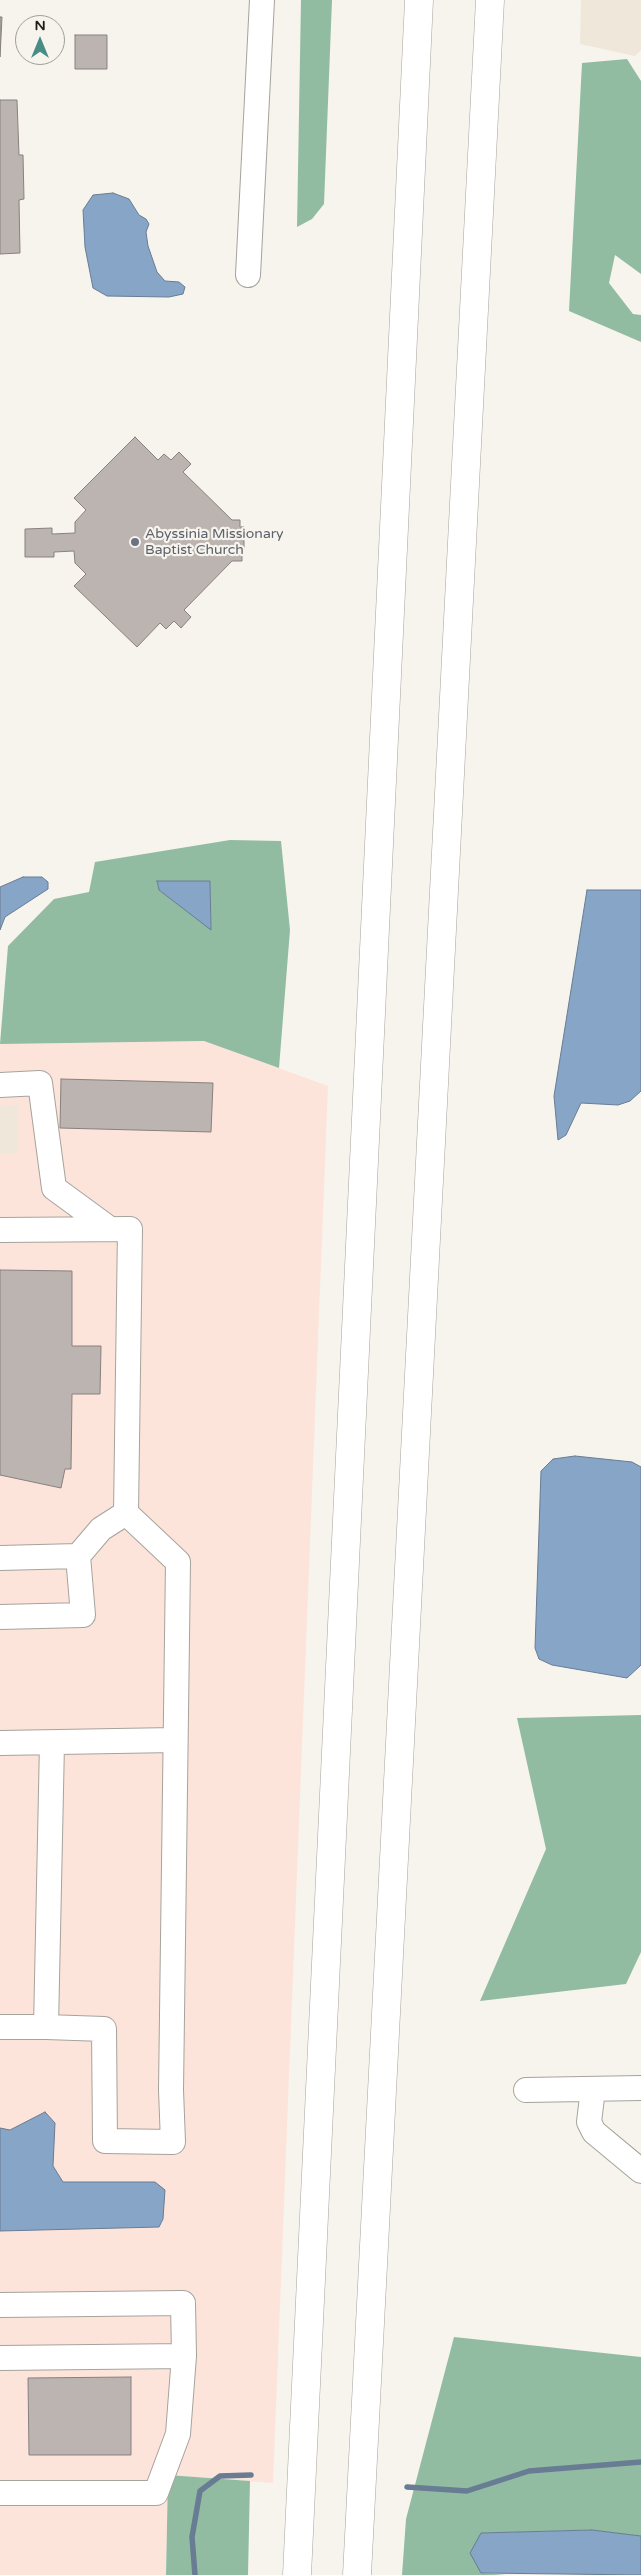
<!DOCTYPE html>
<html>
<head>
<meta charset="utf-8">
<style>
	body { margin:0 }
	#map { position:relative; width:641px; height:2575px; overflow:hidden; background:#f7f4ed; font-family:"Varela Round",sans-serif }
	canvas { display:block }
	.north { position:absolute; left:15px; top:15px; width:50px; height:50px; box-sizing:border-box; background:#f7f4ed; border:1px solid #a09e99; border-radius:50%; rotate:0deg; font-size:14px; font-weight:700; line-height:20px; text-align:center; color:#1e1d1b }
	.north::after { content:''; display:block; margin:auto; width:18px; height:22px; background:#478d85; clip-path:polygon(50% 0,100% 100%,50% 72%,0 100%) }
</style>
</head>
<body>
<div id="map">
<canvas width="641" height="2575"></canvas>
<div class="north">N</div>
</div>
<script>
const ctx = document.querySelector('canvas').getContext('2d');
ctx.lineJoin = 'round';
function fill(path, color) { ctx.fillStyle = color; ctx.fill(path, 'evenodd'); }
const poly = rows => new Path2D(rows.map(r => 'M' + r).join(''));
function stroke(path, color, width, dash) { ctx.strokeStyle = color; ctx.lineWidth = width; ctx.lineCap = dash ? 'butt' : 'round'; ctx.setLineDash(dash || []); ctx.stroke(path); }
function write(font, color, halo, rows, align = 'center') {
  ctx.font = font + ' "Varela Round",sans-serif'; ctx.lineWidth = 4.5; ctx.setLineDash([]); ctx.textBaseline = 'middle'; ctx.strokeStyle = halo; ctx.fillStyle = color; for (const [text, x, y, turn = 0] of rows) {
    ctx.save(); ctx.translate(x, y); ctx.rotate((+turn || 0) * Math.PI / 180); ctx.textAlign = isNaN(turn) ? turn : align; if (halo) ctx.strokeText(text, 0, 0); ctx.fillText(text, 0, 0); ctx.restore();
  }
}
const commercial = poly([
	[204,1041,328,1086,273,2483,168,2475,166,2575,0,2575,0,1044]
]);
const built = poly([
	[581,0,641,0,641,50,635,56,580,44],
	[18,1105,18,1154,0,1154,0,1161,0,1106]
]);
const forest = poly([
	[301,0,332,0,324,204,312,219,297,227],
	[627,59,641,81,641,274,615,255,609,283,633,314,641,315,641,342,569,311,582,63],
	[230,840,281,841,290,930,279,1068,204,1041,0,1044,8,946,54,899,89,892,95,862],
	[210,881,211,929,159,890,157,882],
	[641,1715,641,1952,626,1984,480,2001,546,1849,517,1718],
	[454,2337,641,2357,641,2536,592,2530,482,2533,481,2573,506,2575,402,2575,406,2519],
	[168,2475,250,2481,248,2575,166,2575]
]);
const water = poly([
	[113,193,129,199,139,215,146,219,149,224,146,232,148,246,157,272,165,281,179,282,185,287,183,294,169,297,107,296,93,288,85,247,83,210,93,195,113,193],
	[23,877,42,877,48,882,48,889,5,917,0,930,0,887,23,877],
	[157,881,210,881,211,930,159,890,157,881],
	[587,890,641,890,641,1091,630,1101,618,1105,581,1103,566,1135,558,1140,554,1096,587,890],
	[575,1456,632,1462,641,1467,641,1665,627,1678,552,1665,539,1659,535,1648,541,1471,553,1459,575,1456],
	[45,2112,55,2123,53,2166,63,2182,155,2182,165,2190,163,2219,159,2227,0,2231,0,2128,10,2130,45,2112],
	[592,2530,641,2536,641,2575,481,2573,470,2553,481,2533,592,2530]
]);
const stream = poly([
	[407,2487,467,2491,529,2471,641,2462],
	[195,2575,192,2537,200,2491,220,2476,251,2475]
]);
const building = poly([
	[0,17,2,17,0,57,0,17],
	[75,35,107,35,107,69,75,69,75,35],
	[0,100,17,100,19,155,23,155,24,199,19,200,20,253,0,254,0,100],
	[135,437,158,460,164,454,171,460,179,452,191,464,183,472,232,520,240,520,240,527,244,527,244,553,242,553,242,561,232,561,184,610,191,617,181,628,174,621,166,629,160,623,137,647,74,586,86,574,75,563,74,551,54,552,54,557,25,557,25,529,52,528,52,534,75,533,75,522,86,510,74,498,135,437],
	[61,1079,213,1083,211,1132,60,1128,61,1079],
	[0,1270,72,1271,72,1346,101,1346,100,1394,72,1394,71,1469,65,1469,61,1488,0,1475,0,1270],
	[131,2377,131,2455,29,2455,28,2378,131,2377]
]);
const minor = poly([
	[248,275,262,0],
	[0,1085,40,1083,54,1188,110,1229],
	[0,1230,130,1229,126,1513,178,1562,171,2090,173,2142,105,2141,104,2029,46,2027],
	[78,1556,101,1529,126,1513],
	[0,1558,78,1556,83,1615,0,1617],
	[0,1743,174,1740],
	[0,2027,46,2027,52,1743],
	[593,2089,589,2122,594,2132,641,2171],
	[526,2090,641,2088],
	[0,2305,183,2303,184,2356],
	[0,2358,184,2356,178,2434,156,2493,0,2493]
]);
const highway = poly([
	[297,2575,419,0],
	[357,2575,490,0]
]);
const markers = [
	[135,542,5,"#6b7280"]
];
const worshipNames = [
	["Abyssinia Missionary",145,534],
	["Baptist Church",145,550]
];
fill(commercial, '#fde4db');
fill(built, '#eee7da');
fill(forest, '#91bca2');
fill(water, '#87a5c6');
stroke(water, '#687c93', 1);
stroke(stream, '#687c93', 5.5);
fill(building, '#bbb4b1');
stroke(building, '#88817e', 1);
stroke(minor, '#a6a39d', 26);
stroke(highway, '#a6a39d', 29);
stroke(minor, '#fff', 24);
stroke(highway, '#fff', 28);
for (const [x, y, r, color] of markers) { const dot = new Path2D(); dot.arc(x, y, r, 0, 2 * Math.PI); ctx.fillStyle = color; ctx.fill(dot); stroke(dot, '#f7f4ed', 2); }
write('14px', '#5b616d', '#f7f4ed', worshipNames, 'left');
</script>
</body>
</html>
